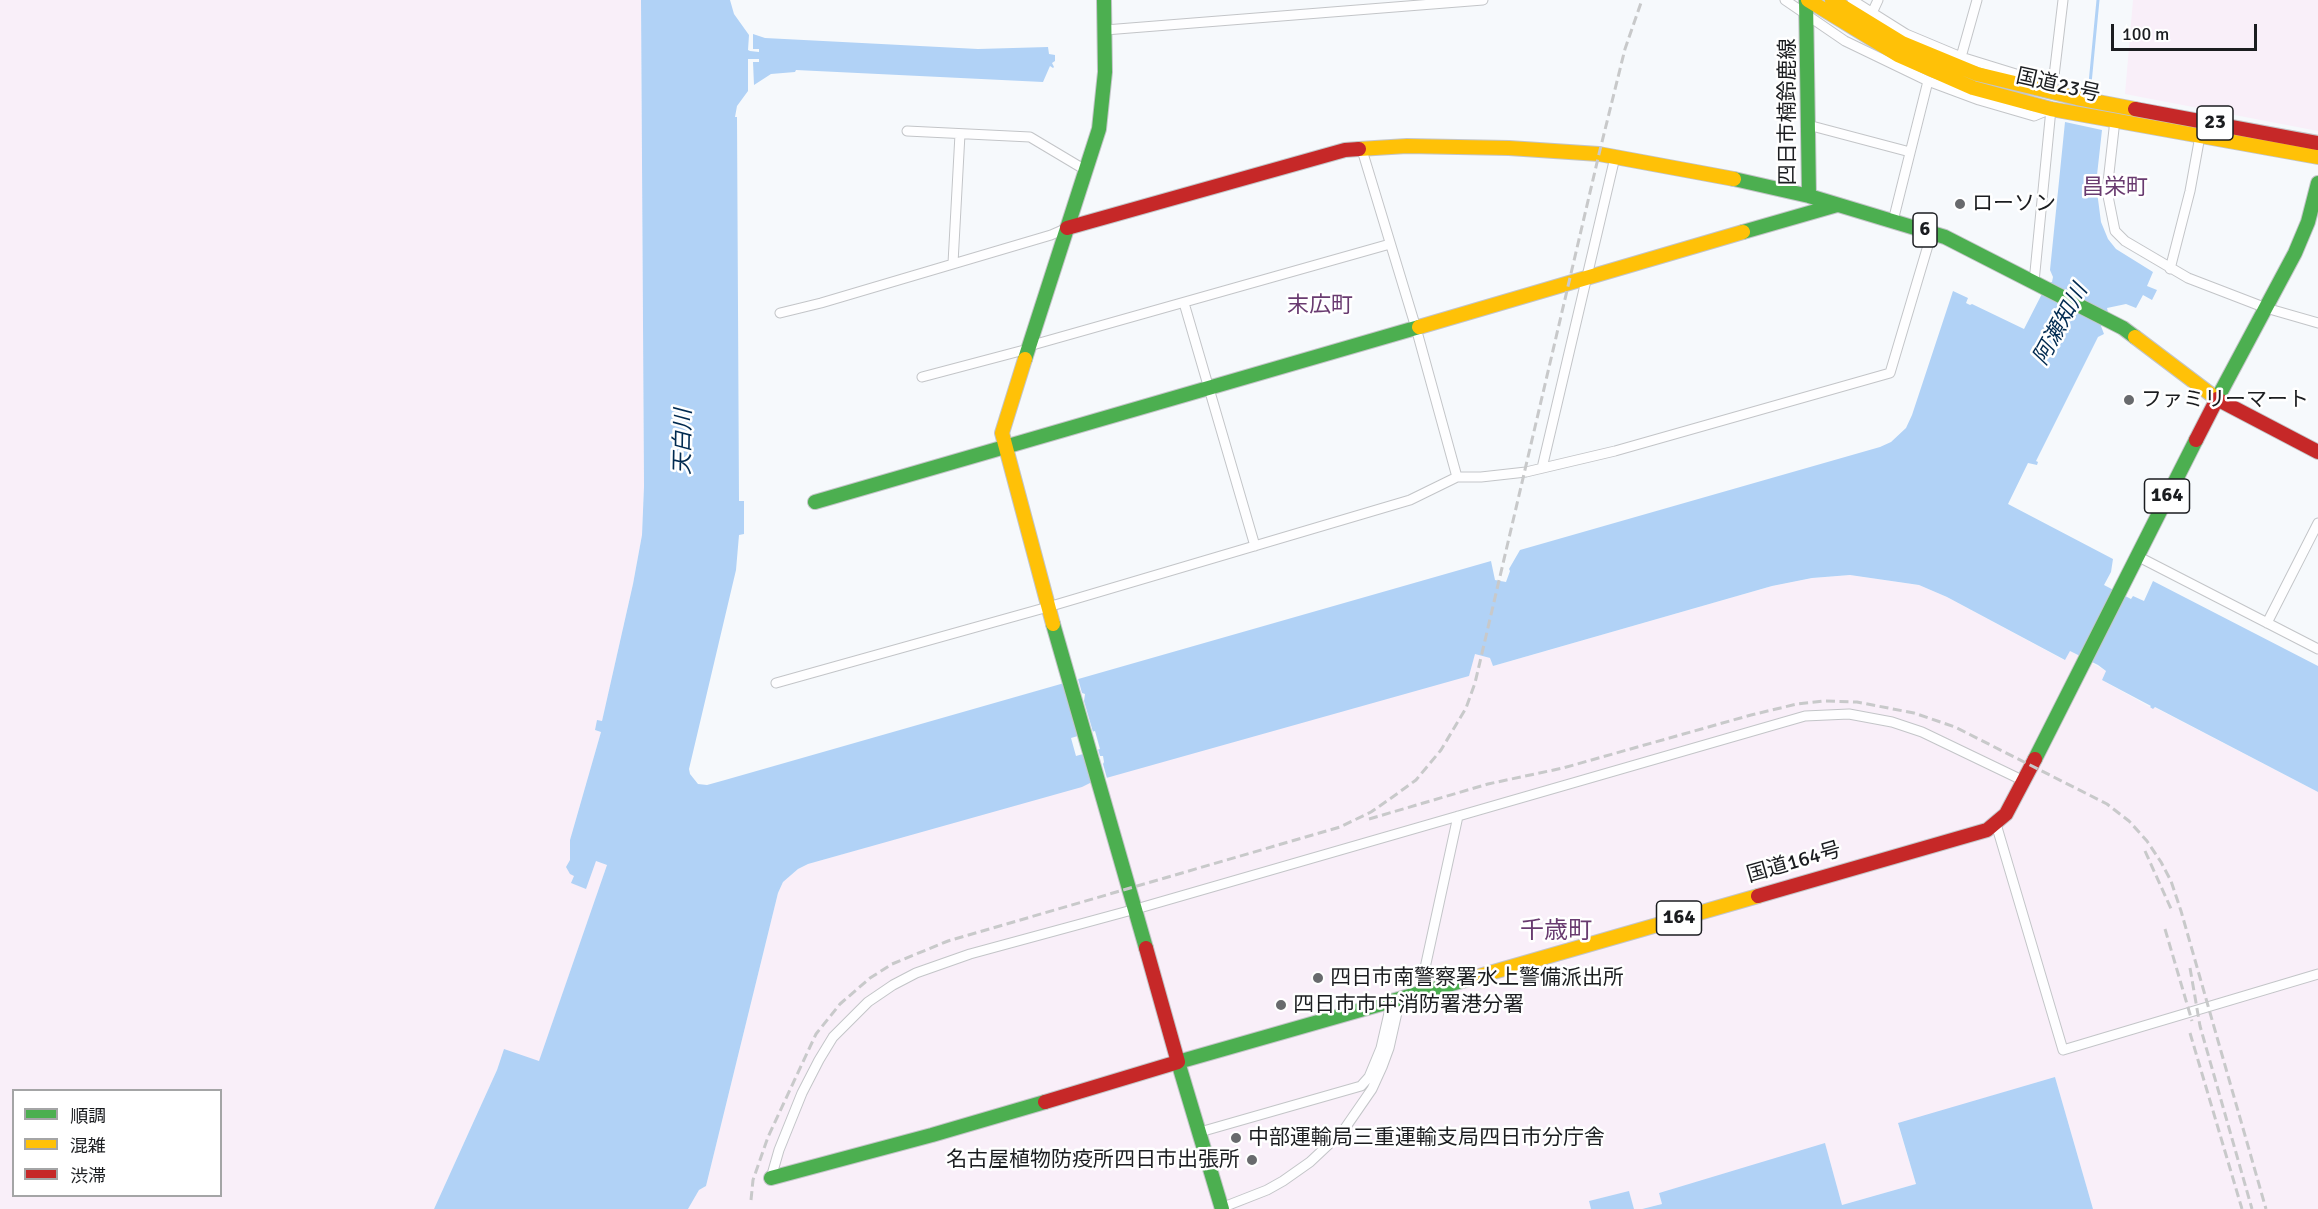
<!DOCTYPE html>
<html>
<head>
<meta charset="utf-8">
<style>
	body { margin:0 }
	#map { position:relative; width:2318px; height:1209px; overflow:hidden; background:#f6f9fc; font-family:Signika,"Noto Sans JP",sans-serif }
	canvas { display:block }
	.legend { position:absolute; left:12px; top:1089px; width:210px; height:108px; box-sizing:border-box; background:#fff; border:2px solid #a4a5a6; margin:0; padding:8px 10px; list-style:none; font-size:18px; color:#1b1d20 }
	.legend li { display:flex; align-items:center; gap:12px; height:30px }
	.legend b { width:30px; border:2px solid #a4a5a6 }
	.scale { position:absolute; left:2111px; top:24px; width:146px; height:27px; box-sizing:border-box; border:3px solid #1b1d20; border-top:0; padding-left:8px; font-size:18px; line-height:21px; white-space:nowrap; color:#1b1d20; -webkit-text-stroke:4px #fff; paint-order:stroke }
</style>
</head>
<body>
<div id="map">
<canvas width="2318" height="1209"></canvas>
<ul class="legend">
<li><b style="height:8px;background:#4caf50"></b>順調</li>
<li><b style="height:8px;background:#ffc107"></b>混雑</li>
<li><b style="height:8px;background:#c62828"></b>渋滞</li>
</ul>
<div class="scale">100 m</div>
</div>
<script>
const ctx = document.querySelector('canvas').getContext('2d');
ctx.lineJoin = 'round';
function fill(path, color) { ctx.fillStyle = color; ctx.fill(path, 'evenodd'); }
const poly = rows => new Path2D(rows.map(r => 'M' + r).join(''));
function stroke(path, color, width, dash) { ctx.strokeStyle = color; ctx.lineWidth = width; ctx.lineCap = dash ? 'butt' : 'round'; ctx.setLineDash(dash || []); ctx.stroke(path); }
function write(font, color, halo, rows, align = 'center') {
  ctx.font = font + ' Signika,"Noto Sans JP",sans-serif'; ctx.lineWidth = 5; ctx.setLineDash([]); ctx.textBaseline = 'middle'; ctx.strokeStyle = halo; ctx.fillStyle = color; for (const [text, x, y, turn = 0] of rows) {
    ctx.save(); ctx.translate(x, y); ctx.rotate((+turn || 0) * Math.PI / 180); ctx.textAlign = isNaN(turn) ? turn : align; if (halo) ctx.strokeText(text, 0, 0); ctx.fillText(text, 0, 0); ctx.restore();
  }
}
const industrial = poly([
	[0,0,641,0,644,486,642,535,633,584,602,721,595,730,601,732,570,840,570,860,596,861,607,865,539,1062,504,1050,497,1070,434,1209,0,1209],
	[14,1090,220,1090,220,1196,14,1196],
	[2133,0,2318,0,2318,131,2125,94],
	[1850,575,1919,585,1947,597,2064,660,2070,651,2106,671,2102,680,2150,707,2154,707,2318,792,2318,1209,2093,1209,2055,1077,1898,1124,1916,1184,1842,1205,1825,1144,1659,1193,1662,1204,1642,1209,1634,1209,1629,1192,1589,1201,1591,1209,688,1209,699,1190,706,1186,778,893,783,882,798,869,808,864,1092,782,1475,654,1490,658,1493,666,1772,586,1812,578]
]);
const water = poly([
	[641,0,730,0,734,14,749,35,748,50,750,51,759,52,759,49,753,49,753,34,765,38,978,49,1048,47,1049,54,1055,55,1055,61,1052,63,1054,67,1053,68,1050,66,1043,82,796,70,795,72,771,74,754,85,753,62,759,62,759,59,748,59,748,91,737,106,735,117,737,117,739,501,744,501,744,534,739,535,736,570,689,769,690,774,698,784,707,785,725,780,1491,561,1495,580,1506,582,1510,571,1509,569,1520,550,1880,447,1891,442,1906,428,1912,415,1953,291,1968,298,1966,303,1970,305,1972,304,2024,329,2048,282,2052,282,2053,277,2050,270,2065,122,2102,130,2096,184,2101,222,2108,239,2116,249,2153,272,2147,286,2157,290,2152,300,2143,295,2136,308,2126,304,2107,308,2108,312,2101,326,2104,334,2098,337,2036,461,2038,462,2037,465,2028,463,2008,504,2113,559,2111,572,2104,585,2131,599,2133,596,2144,601,2153,581,2318,666,2318,792,2155,707,2153,709,2150,707,2151,706,2102,680,2106,671,2098,665,2070,651,2065,660,1947,597,1919,585,1850,575,1812,578,1772,586,1493,666,1490,658,1475,654,1469,676,1092,782,1082,787,808,864,798,869,783,882,778,893,706,1186,699,1190,688,1209,434,1209,497,1070,504,1049,539,1061,607,865,596,861,586,889,571,883,574,876,570,874,566,867,570,860,570,840,601,732,595,730,597,720,602,721,633,584,642,535,644,486],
	[1095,731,1100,749,1076,756,1071,738],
	[2055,1077,2093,1209,1642,1209,1662,1204,1659,1193,1825,1143,1842,1205,1916,1184,1898,1123],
	[1629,1191,1634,1209,1591,1209,1589,1201]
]);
const pier = poly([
	[1077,675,1082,693,1085,694,1084,701,1100,756,1103,756,1104,762,1103,764,1108,782,1092,785,1082,751,1097,747,1093,734,1079,739,1062,679]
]);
const stream = poly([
	[2089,94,2098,0]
]);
const street = poly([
	[1785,0,1845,41,1928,81,1979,100,2034,116,2051,109,2034,282],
	[1852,0,1906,34,1961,57,2016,74],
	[1872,13,1878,0],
	[1105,30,1483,0],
	[1961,57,1977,0],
	[2052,93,2063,0],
	[2115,120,2107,191,2115,231,2125,241,2188,278,2266,308,2318,323],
	[1808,125,1910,152],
	[907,131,1030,137,1087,171],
	[1362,150,1416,328,1457,477],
	[1893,221,1928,81],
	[953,263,960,134],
	[2170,269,2190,191,2200,136],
	[1184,303,1255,546],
	[780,313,821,303,1051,235,1067,228],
	[1029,346,1390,244],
	[922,377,1028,349],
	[1542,468,1615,157],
	[2137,556,2318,649],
	[2267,623,2318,523],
	[776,683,1048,607,1410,500,1457,477,1481,477,1526,472,1615,451,1890,373,1932,232],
	[1996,824,2063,1050,2318,974],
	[1420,991,1458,816],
	[1200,1132,1361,1086,1369,1077,1381,1048,1392,1000],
	[771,1178,779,1150,802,1093,819,1060,833,1037,868,1002,893,985,916,973,970,954,1143,907,1805,716,1849,714,1892,722,1922,732,2024,781],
	[1221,1208,1267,1190,1283,1181,1310,1162,1343,1131,1372,1089,1382,1067,1389,1048,1400,999]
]);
const fast = poly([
	[1806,0,1809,196,1945,237,2123,328,2135,337],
	[1734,179,1809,196],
	[1743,232,1837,205],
	[1025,359,1099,129,1105,72,1104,0],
	[2217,399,2295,253,2308,222,2318,183],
	[815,502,1419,327],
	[1053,624,1146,948],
	[2035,759,2196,440],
	[771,1178,932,1135,1045,1102],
	[1222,1209,1178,1062,1469,979]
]);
const slow = poly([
	[1808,0,1898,55,1973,88,2051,109,2318,157],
	[1832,0,1902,43,1977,74,2077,98,2135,109],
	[1359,149,1407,146,1509,148,1599,154,1734,179],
	[1419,327,1743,232],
	[2135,337,2217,399],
	[1025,359,1002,433,1053,624],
	[1469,979,1758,896]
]);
const jam = poly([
	[2135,109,2318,143],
	[1067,228,1345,150,1359,149],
	[2196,440,2217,399,2318,452],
	[1758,896,1987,830,2006,814,2035,759],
	[1045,1102,1178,1062,1146,948]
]);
const rail = poly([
	[1369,819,1488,784,1563,768,1751,715,1797,704,1824,701,1857,702,1914,713,1955,727,2107,804,2129,821,2147,841,2161,862,2171,881,2181,911,2266,1209],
	[2145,851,2172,911],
	[2165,929,2192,1021],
	[2190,968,2200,1026,2252,1209],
	[2190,1033,2242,1209],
	[751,1200,753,1180,768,1137,816,1034,840,1004,870,978,892,964,948,941,1340,827,1371,812,1394,796,1416,780,1441,750,1466,708,1475,683,1599,154,1625,49,1642,0]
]);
const markers = [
	[1960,204,6,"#686a6d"],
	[2129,400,6,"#686a6d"],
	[1318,978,6,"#686a6d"],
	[1281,1005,6,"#686a6d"],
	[1236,1138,6,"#686a6d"],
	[1252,1160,6,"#686a6d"]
];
const shields = [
	[2215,123,36],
	[1925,230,24],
	[2167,496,45],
	[1679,918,45]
];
const shieldNames = [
	["23",2215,123],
	["6",1925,230],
	["164",2167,496],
	["164",1679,918]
];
const streetNames = [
	["国道23号",2058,86,13],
	["四日市楠鈴鹿線",1788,112,-90],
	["国道164号",1794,863,-16]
];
const poiNames = [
	["ローソン",1972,204],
	["ファミリーマート",2141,400],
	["四日市南警察署水上警備派出所",1330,978],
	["四日市市中消防署港分署",1293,1005],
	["中部運輸局三重運輸支局四日市分庁舎",1248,1138],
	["名古屋植物防疫所四日市出張所",1240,1160,"right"]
];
const neighbourhoodNames = [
	["昌栄町",2115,188],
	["末広町",1320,306]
];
const waterNames = [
	["阿瀬知川",2061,325,-61],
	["天白川",684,442,-89]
];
const quarterNames = [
	["千歳町",1556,932]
];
fill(industrial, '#f9eff9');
fill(water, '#b1d2f6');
fill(pier, '#f6f9fc');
stroke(stream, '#b1d2f6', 3);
stroke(street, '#c3c5c8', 11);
stroke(fast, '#c3c5c8', 16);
stroke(slow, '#c3c5c8', 16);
stroke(jam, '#c3c5c8', 16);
stroke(street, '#fefeff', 9);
stroke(fast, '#4caf50', 14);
stroke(slow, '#ffc107', 14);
stroke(jam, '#c62828', 14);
stroke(rail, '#c8c9ca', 3, [9, 4.5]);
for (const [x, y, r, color] of markers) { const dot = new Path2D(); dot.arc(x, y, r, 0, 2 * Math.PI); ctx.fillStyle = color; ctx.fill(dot); stroke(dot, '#fff', 2); }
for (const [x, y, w] of shields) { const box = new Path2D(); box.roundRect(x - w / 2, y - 17, w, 34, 4.5); ctx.fillStyle = '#fff'; ctx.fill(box); stroke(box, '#1b1d20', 1.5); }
write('bold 20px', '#1b1d20', null, shieldNames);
write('21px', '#1b1d20', '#fff', streetNames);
write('21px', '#1b1d20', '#fff', poiNames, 'left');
write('22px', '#693b70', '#fff', neighbourhoodNames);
write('italic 22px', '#002a50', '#fff', waterNames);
write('24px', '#693b70', '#fff', quarterNames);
</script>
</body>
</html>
